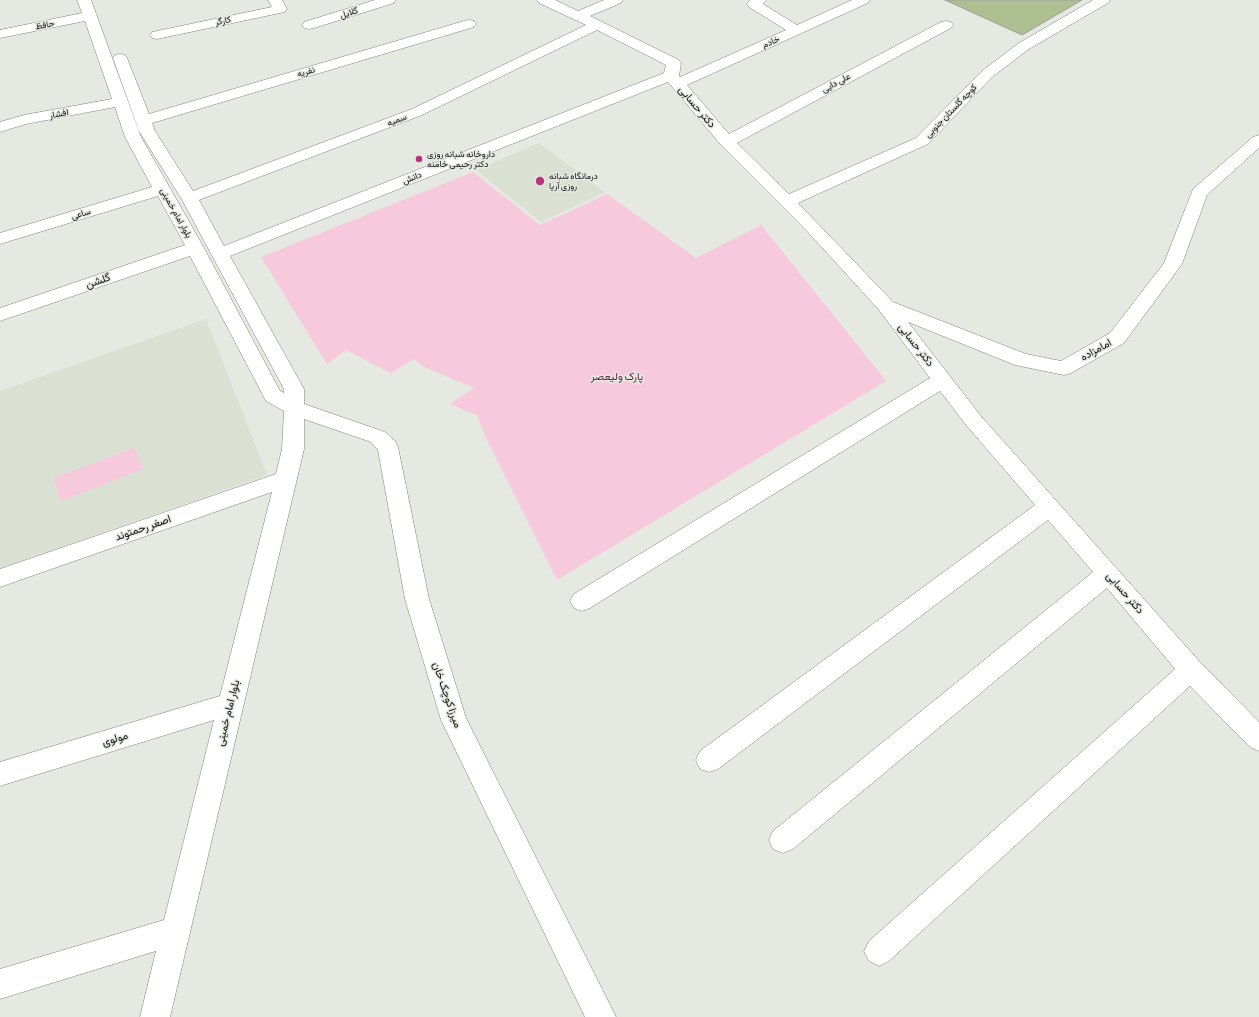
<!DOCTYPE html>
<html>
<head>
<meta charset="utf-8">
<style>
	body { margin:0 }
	canvas { display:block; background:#e6e9e2 }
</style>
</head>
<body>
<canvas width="1259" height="1017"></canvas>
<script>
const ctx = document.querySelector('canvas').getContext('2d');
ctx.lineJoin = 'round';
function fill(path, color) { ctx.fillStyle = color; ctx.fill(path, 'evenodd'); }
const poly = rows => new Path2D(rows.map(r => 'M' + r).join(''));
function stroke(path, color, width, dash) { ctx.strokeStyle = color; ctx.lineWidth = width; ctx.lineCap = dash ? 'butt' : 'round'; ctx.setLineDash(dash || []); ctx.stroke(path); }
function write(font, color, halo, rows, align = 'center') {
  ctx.font = font + ' "Alegreya Sans",Vazirmatn,sans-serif'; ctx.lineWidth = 3; ctx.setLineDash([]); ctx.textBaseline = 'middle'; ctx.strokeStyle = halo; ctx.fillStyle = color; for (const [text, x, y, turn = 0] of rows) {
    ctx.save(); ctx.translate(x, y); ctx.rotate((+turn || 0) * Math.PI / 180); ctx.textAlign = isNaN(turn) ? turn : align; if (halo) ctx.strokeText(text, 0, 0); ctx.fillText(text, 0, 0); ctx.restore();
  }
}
const built = poly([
	[539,143,605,192,541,222,476,170],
	[206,319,267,475,0,568,0,391]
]);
const green = poly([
	[473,172,540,225,607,194,696,258,761,225,886,381,557,580,485,436,477,415,450,404,474,388,422,366,414,359,391,373,346,350,327,364,261,257],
	[134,448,143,469,61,501,53,478]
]);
const building = poly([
	[945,0,1082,0,1022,35,945,0]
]);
const minor = poly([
	[77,0,91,0,141,137,204,248,280,391,284,393,284,389,181,198,139,131,113,58,115,55,120,54,125,55,127,58,149,114,464,21,469,20,474,21,476,24,474,27,152,123,155,131,193,191,412,109,586,25,539,3,537,0,555,0,578,11,604,0,623,0,621,3,590,16,679,60,681,63,679,76,680,77,786,30,749,7,747,4,750,0,766,0,763,4,797,25,852,0,870,0,868,3,687,85,729,134,941,22,946,21,951,22,953,25,951,28,737,143,789,194,916,138,982,71,1019,43,1093,0,1110,0,1108,3,1029,49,992,77,928,144,798,203,893,302,1026,354,1061,361,1110,333,1164,263,1193,189,1253,137,1259,135,1259,148,1207,195,1182,264,1124,343,1071,373,1064,375,1015,365,908,322,980,415,1200,662,1259,722,1259,751,1250,747,1190,686,889,961,879,966,869,961,864,951,869,941,1175,669,1107,588,793,849,783,853,773,849,769,840,773,831,1093,572,1048,520,718,769,709,772,700,769,696,760,700,751,1035,505,966,425,940,391,590,608,582,611,574,608,570,601,574,594,930,378,879,310,806,230,721,145,668,82,230,256,304,389,304,404,385,432,395,441,398,447,429,599,466,718,616,1017,585,1017,441,720,405,599,378,450,371,442,304,419,304,449,170,1017,140,1017,156,951,0,999,0,969,164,920,214,720,0,786,0,762,220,696,272,492,0,587,0,569,276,474,282,449,284,411,266,401,190,256,0,321,0,308,185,245,158,196,0,244,0,233,152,187,125,137,115,107,26,124,0,132,0,122,24,115,112,99,85,21,0,38,0,30,82,13,77,0],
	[597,30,666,65,664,73,224,246,199,200,422,115,597,30],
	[268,0,282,0,287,9,285,12,280,13,157,39,152,38,150,35,152,32,157,31,272,7,268,0],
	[375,0,396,0,394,3,314,28,309,29,304,28,302,25,304,22,375,0]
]);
const markers = [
	[419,159,4,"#b6347e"],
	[540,181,5,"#b6347e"]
];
const farStreetnames = [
	["گلایل",349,13,-18],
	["کارگر",223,21,-12],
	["حافظ",45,25,-11],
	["خادم",771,42,-24],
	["نفریه",306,72,-16],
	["علی دایی",836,83,-28],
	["کوچه گلستان جنوبی",951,111,-46],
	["افشار",59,114,-11],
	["سمیه",397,120,-21],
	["دانش",412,178,-22],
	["بلوار امام خمینی",176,213,61],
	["ساعی",81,214,-17]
];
const farPoinames = [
	["داروخانه شبانه روزی",427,154],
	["دکتر رحیمی خامنه",427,164],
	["درمانگاه شبانه",549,176],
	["روزی آریا",549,186]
];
const streetNames = [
	["دکتر حسابی",697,107,50],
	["گلشن",98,281,-19],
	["دکتر حسابی",916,345,52],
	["امامزاده",1096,350,-29],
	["اصغر رحمتوند",143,528,-19],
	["دکتر حسابی",1125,593,49],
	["میرزا کوچک خان",447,695,71],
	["بلوار امام خمینی",228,713,-76],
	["مولوی",115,739,-17]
];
const parkNames = [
	["پارک ولیعصر",617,377]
];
fill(built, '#dae0d2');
fill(green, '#f6c9dd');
fill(building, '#aec092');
stroke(building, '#9ea09a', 1);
stroke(minor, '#7e817b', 1);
fill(minor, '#fff');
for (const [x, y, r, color] of markers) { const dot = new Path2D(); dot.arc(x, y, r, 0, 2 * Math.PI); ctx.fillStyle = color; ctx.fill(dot); stroke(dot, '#e6e9e2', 1.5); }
write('9px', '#111210', '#e6e9e2', farStreetnames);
write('9px', '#111210', '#e6e9e2', farPoinames, 'left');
write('11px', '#111210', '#e6e9e2', streetNames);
write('11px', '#612544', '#e6e9e2', parkNames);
</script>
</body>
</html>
